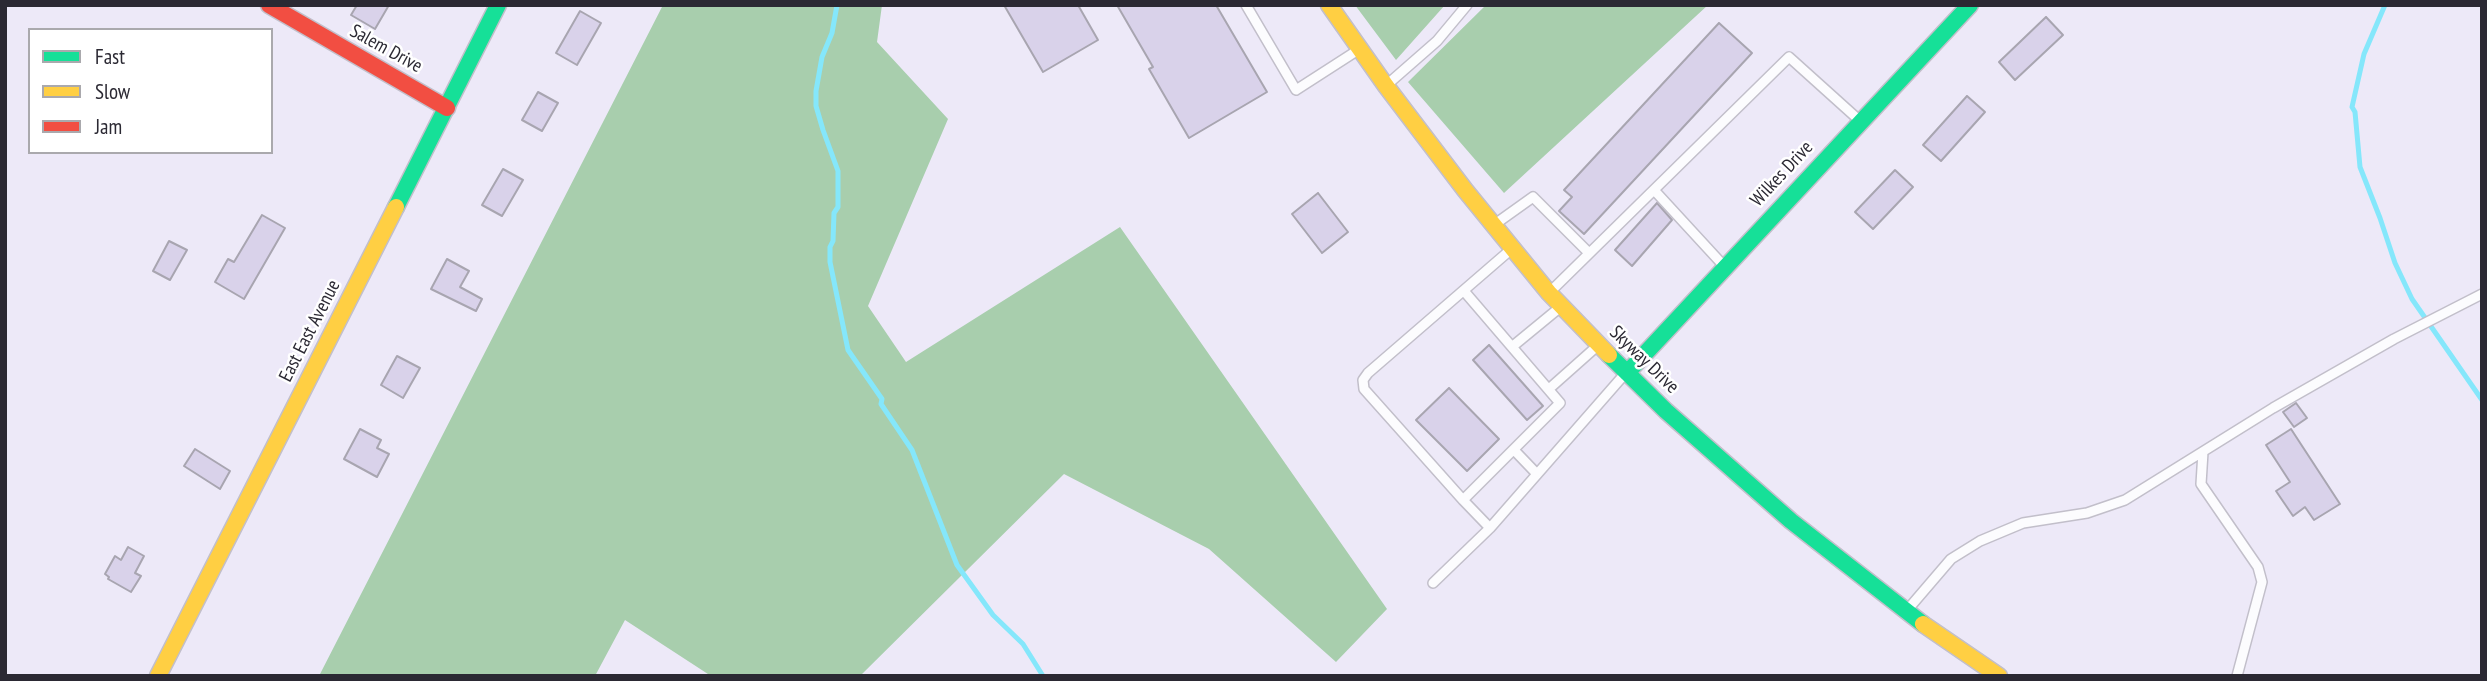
<!DOCTYPE html>
<html>
<head>
<meta charset="utf-8">
<style>
	body { margin:0 }
	#map { position:relative; width:2487px; height:681px; overflow:hidden; background:#ede9f8; font-family:"PT Sans Narrow",sans-serif }
	canvas { display:block }
	.frame { position:absolute; inset:0; border:7px solid #2b2933; pointer-events:none }
	.legend { position:absolute; left:28px; top:28px; width:245px; height:126px; box-sizing:border-box; background:#fff; border:2px solid #aaa9ad; margin:0; padding:9px 12px; list-style:none; font-size:21px; color:#2b2933 }
	.legend li { display:flex; align-items:center; gap:14px; height:35px }
	.legend b { width:35px; border:2px solid #aaa9ad }
</style>
</head>
<body>
<div id="map">
<canvas width="2487" height="681"></canvas>
<div class="frame"></div>
<ul class="legend">
<li><b style="height:9px;background:#16e098"></b>Fast</li>
<li><b style="height:9px;background:#ffcf43"></b>Slow</li>
<li><b style="height:9px;background:#f24e42"></b>Jam</li>
</ul>
</div>
<script>
const ctx = document.querySelector('canvas').getContext('2d');
ctx.lineJoin = 'round';
function fill(path, color) { ctx.fillStyle = color; ctx.fill(path, 'evenodd'); }
const poly = rows => new Path2D(rows.map(r => 'M' + r).join(''));
function stroke(path, color, width, dash) { ctx.strokeStyle = color; ctx.lineWidth = width; ctx.lineCap = dash ? 'butt' : 'round'; ctx.setLineDash(dash || []); ctx.stroke(path); }
function write(font, color, halo, rows, align = 'center') {
  ctx.font = font + ' "PT Sans Narrow",sans-serif'; ctx.lineWidth = 5; ctx.setLineDash([]); ctx.textBaseline = 'middle'; ctx.strokeStyle = halo; ctx.fillStyle = color; for (const [text, x, y, turn = 0] of rows) {
    ctx.save(); ctx.translate(x, y); ctx.rotate((+turn || 0) * Math.PI / 180); ctx.textAlign = isNaN(turn) ? turn : align; if (halo) ctx.strokeText(text, 0, 0); ctx.fillText(text, 0, 0); ctx.restore();
  }
}
const forest = poly([
	[663,5,882,5,877,42,948,119,868,306,906,362,1120,227,1387,609,1336,662,1209,549,1064,474,860,676,711,676,625,620,595,676,319,676],
	[1355,5,1445,5,1396,60],
	[1486,5,1708,5,1504,193,1408,82]
]);
const stream = poly([
	[837,5,832,33,822,57,816,91,816,106,823,130,838,171,838,207,834,213,833,241,830,247,830,262,848,350,882,399,881,404,912,450,957,565,993,615,1023,644,1043,676],
	[2385,5,2364,54,2352,107,2355,112,2360,167,2380,218,2395,263,2412,299,2482,400]
]);
const building = poly([
	[357,5,389,5,375,29,351,15,357,5],
	[1004,5,1078,5,1098,40,1043,72,1004,5],
	[1117,5,1216,5,1267,92,1189,138,1149,69,1153,67,1117,5],
	[580,11,601,23,577,65,556,53,580,11],
	[2046,17,2063,35,2015,80,1999,62,2046,17],
	[1719,23,1752,53,1584,234,1559,211,1572,197,1564,190,1719,23],
	[538,92,558,103,542,131,522,120,538,92],
	[1967,96,1985,112,1941,161,1923,145,1967,96],
	[503,169,523,180,502,216,482,205,503,169],
	[1895,170,1913,187,1873,229,1855,212,1895,170],
	[1318,193,1348,232,1322,253,1292,214,1318,193],
	[1657,203,1672,220,1632,266,1615,250,1657,203],
	[262,215,285,228,244,299,215,282,228,259,234,262,262,215],
	[169,241,187,250,170,280,153,271,169,241],
	[447,259,469,271,460,287,482,299,476,311,431,289,447,259],
	[1489,345,1543,406,1527,420,1473,360,1489,345],
	[397,356,420,368,403,398,381,385,397,356],
	[1449,388,1499,439,1467,471,1416,420,1449,388],
	[2296,403,2307,418,2294,427,2283,412,2296,403],
	[360,429,381,440,377,448,389,454,377,477,344,459,360,429],
	[2291,429,2340,504,2314,520,2305,507,2293,516,2276,491,2290,482,2266,445,2291,429],
	[195,449,230,471,220,489,184,466,195,449],
	[128,547,144,556,135,573,141,576,131,592,108,579,109,577,105,574,115,556,121,560,128,547]
]);
const lane = poly([
	[1246,5,1296,90,1355,52],
	[1389,83,1437,41,1467,5],
	[1654,190,1723,265],
	[1498,222,1533,197,1589,253],
	[1552,290,1789,57,1859,120],
	[1464,291,1560,403,1463,500,1364,389,1363,380,1368,373,1508,252],
	[1513,346,1558,309],
	[1550,388,1595,348],
	[1514,450,1537,474],
	[2203,452,2201,484,2258,567,2262,582,2237,676],
	[1463,500,1490,528],
	[1433,583,1490,528,1623,376],
	[1909,608,1951,559,1980,541,2023,523,2087,513,2125,500,2273,408,2394,339,2482,294]
]);
const fast = poly([
	[396,207,498,5],
	[1609,355,1666,411,1791,521,1923,624],
	[1627,373,1970,5]
]);
const slow = poly([
	[1329,5,1386,86,1465,190,1549,293,1609,355],
	[1923,624,1999,676],
	[158,676,396,207]
]);
const jam = poly([
	[269,5,447,108]
]);
const streetNames = [
	["Salem Drive",386,49,29],
	["Wilkes Drive",1782,174,-47],
	["East East Avenue",310,331,-63],
	["Skyway Drive",1644,360,44]
];
fill(forest, '#a8cead');
stroke(stream, '#85e7fb', 5);
fill(building, '#d9d2ea');
stroke(building, '#a8a5b0', 2);
stroke(lane, '#c2bfca', 12);
stroke(fast, '#c2bfca', 19);
stroke(slow, '#c2bfca', 19);
stroke(jam, '#c2bfca', 19);
stroke(lane, '#fcfcfe', 9);
stroke(fast, '#16e098', 16);
stroke(slow, '#ffcf43', 16);
stroke(jam, '#f24e42', 16);
write('19px', '#2b2933', '#fff', streetNames);
</script>
</body>
</html>
